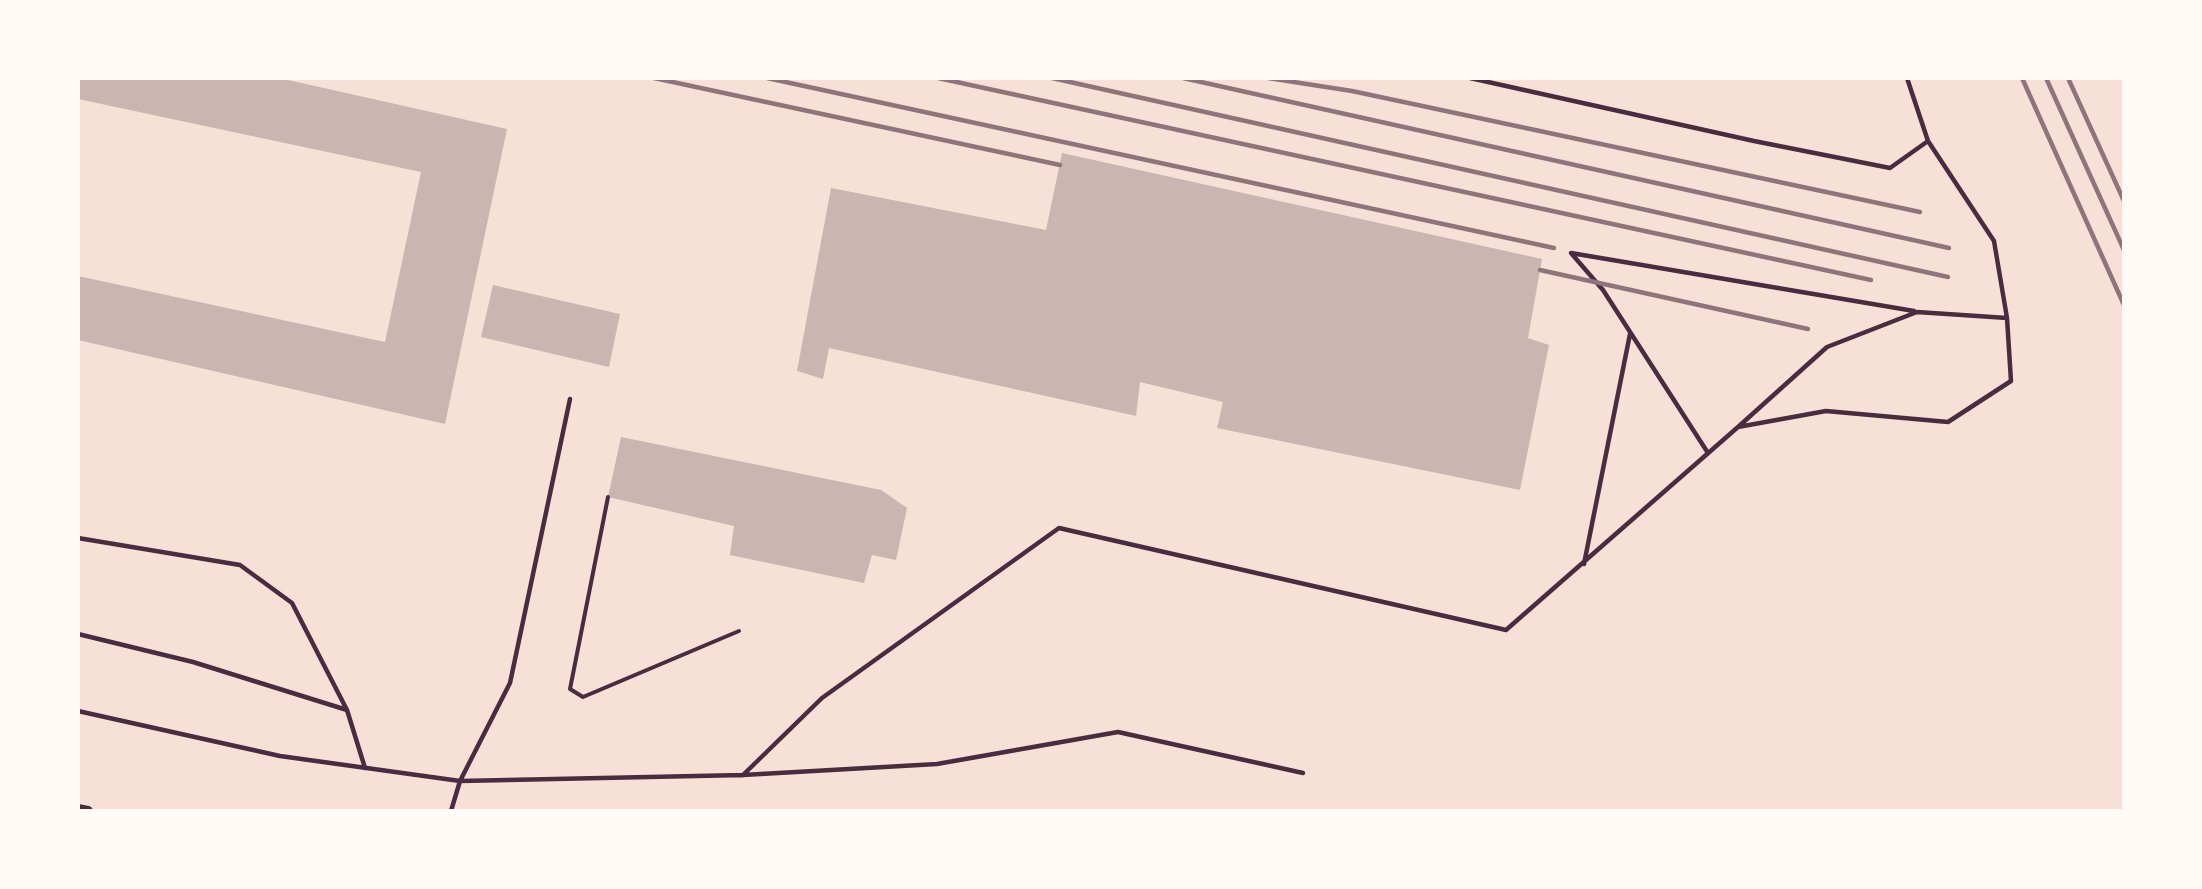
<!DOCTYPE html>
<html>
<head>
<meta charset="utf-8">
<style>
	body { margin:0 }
	#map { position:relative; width:2202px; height:889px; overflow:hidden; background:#f7e1d7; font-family:Quicksand,sans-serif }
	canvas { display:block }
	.frame { position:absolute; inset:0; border:80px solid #fffaf5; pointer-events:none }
</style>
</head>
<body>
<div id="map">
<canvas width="2202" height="889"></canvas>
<div class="frame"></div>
</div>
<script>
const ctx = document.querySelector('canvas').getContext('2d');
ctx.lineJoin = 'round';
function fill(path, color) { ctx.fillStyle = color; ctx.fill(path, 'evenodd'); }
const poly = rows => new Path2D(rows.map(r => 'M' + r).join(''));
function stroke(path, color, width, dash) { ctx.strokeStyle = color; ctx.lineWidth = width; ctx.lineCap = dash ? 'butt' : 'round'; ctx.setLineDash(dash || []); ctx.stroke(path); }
const building = poly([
	[78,78,279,78,507,129,445,424,78,340,78,276,385,342,421,172,78,99],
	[1062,153,1542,259,1528,338,1549,345,1520,490,1217,428,1223,402,1140,382,1136,416,829,348,823,379,797,371,831,188,1046,230],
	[493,285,620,314,609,367,481,337],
	[621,437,881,490,907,508,896,560,872,555,864,583,730,555,734,526,608,497]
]);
const path = poly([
	[608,497,570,689,583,697,739,631]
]);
const service = poly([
	[1470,78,1754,141,1890,168,1928,141],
	[1907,78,1928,141,1994,241,2007,318],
	[1708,453,1603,290,1571,253,1914,311],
	[78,538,240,565,292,603,347,710,365,768],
	[1584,564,1630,334],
	[78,634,193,662,347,710],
	[78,711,280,756,460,781,510,683,570,399],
	[743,775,822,698,1059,528,1506,630,1738,427,1826,411,1948,422,2011,381,2007,318,1917,312,1827,347,1738,427],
	[451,811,460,781,743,775,937,764,1118,732,1303,773]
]);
const tertiary = poly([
	[78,809,88,811]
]);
const rail = poly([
	[654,78,1060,165],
	[767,78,1554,248],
	[938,78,1871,280],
	[1052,78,1948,277],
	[1183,78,1949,248],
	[1268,78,1352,91,1920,212],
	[2022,78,2124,305],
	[2046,78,2124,250],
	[2068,78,2124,201],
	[1540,270,1808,329]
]);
fill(building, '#ccb4b1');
stroke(path, '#4a2c40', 4);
stroke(service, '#4a2c40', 4.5);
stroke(tertiary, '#4a2c40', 10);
stroke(rail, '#8f747c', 4.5);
</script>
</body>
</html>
